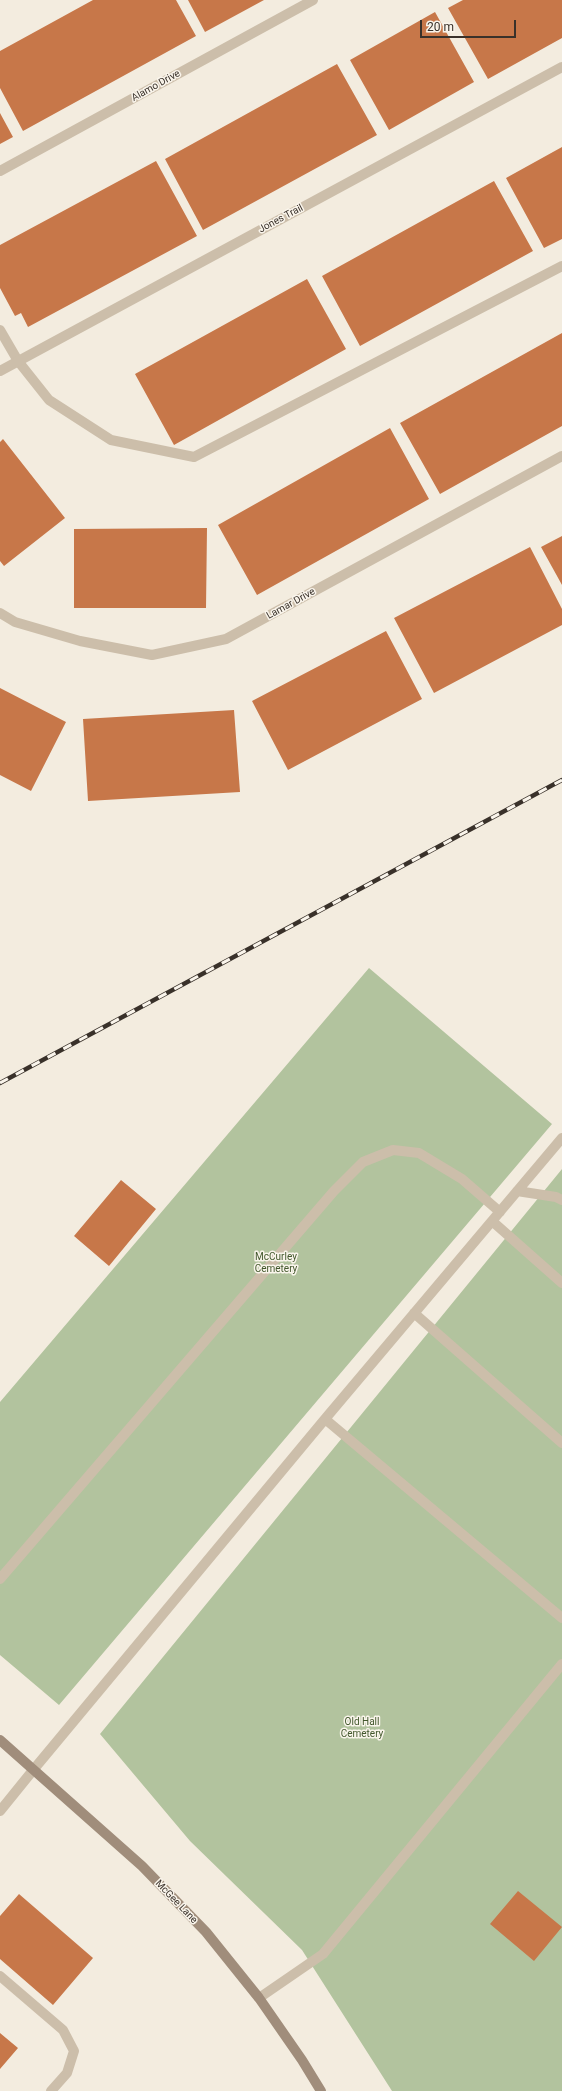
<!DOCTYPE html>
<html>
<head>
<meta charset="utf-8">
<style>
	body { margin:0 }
	#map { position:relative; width:562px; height:2091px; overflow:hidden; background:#f3ecdf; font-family:Roboto,sans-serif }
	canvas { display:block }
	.scale { position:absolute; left:420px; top:20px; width:96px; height:18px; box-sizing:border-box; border:2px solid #39312a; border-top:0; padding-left:5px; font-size:12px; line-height:14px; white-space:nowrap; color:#39312a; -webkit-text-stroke:3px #faf5ec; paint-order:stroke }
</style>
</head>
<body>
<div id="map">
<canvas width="562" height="2091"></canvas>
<div class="scale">20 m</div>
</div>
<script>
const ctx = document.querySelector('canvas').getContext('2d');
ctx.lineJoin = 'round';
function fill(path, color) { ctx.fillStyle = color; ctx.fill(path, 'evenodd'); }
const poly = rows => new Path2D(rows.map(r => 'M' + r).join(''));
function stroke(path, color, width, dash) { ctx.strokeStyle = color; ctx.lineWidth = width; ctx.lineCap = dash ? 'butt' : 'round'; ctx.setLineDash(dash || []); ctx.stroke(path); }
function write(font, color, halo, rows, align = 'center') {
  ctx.font = font + ' Roboto,sans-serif'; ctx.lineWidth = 3; ctx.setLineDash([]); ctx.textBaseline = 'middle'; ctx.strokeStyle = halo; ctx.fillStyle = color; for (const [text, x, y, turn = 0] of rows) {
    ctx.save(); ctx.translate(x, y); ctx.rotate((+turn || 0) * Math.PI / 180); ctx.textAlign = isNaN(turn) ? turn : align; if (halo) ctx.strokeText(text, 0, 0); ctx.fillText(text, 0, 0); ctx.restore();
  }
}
const green = poly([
	[369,968,552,1124,59,1705,0,1655,0,1402],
	[562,1169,562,2091,392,2091,302,1950,190,1841,100,1734]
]);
const building = poly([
	[93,0,176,0,196,36,23,131,0,88,0,51],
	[188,0,264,0,205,32],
	[463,0,562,0,562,38,488,79,448,8],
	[435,12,474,82,389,130,350,60],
	[337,64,377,135,203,230,165,159],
	[0,113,13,137,0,144],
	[562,147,562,239,544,248,506,178],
	[156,161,197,236,28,327,21,313,15,316,0,288,0,245],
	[494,181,533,251,360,346,322,276],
	[307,279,346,349,174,445,135,374],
	[562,333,562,426,440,494,400,423],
	[390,428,429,499,257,595,218,525],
	[3,439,65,518,4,566,0,561,0,442],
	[207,528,206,608,74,608,74,529],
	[562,536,562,585,541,547],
	[530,547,562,609,562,625,434,693,394,618],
	[386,631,422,699,288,770,252,701],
	[0,688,66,722,31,791,0,775],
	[234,710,240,792,88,801,83,719],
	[121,1180,156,1209,109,1266,74,1236],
	[518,1891,562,1927,534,1961,490,1924],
	[19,1894,93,1958,53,2005,0,1959,0,1916],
	[0,2033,18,2048,0,2069]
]);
const lane = poly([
	[0,330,18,361,49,400,111,440,194,457,562,266],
	[517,1191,556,1197,562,1200],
	[492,1221,562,1283],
	[414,1313,562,1443],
	[325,1419,562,1618],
	[0,1579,334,1191,363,1162,393,1150,419,1153,462,1179,500,1212],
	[34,1769,325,1419,562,1138],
	[0,1976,63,2030,74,2051,67,2073,51,2091],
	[259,1998,323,1954,562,1664]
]);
const street = poly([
	[0,171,313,0],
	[0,371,562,67],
	[0,613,15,622,80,641,152,655,226,639,562,456],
	[0,1811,34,1769]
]);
const secondary = poly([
	[0,1740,142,1866,206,1932,259,1998,302,2060,321,2091]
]);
const rail = poly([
	[0,1083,562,780]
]);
const streetNames = [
	["Alamo Drive",156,86,-29],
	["Jones Trail",281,219,-28],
	["Lamar Drive",291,604,-29],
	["McGee Lane",176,1902,46]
];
const parkNames = [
	["McCurley",276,1257],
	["Cemetery",276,1269],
	["Old Hall",362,1722],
	["Cemetery",362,1734]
];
fill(green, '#b2c39e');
fill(building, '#c77749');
stroke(lane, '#ccbeaa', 10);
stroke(street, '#ccbeaa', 10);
stroke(secondary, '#a08d7b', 10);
stroke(rail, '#39312a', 4.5);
stroke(rail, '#faf5ec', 3, [9]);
write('10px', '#39312a', '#faf5ec', streetNames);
write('10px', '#43582d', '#faf5ec', parkNames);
</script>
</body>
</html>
